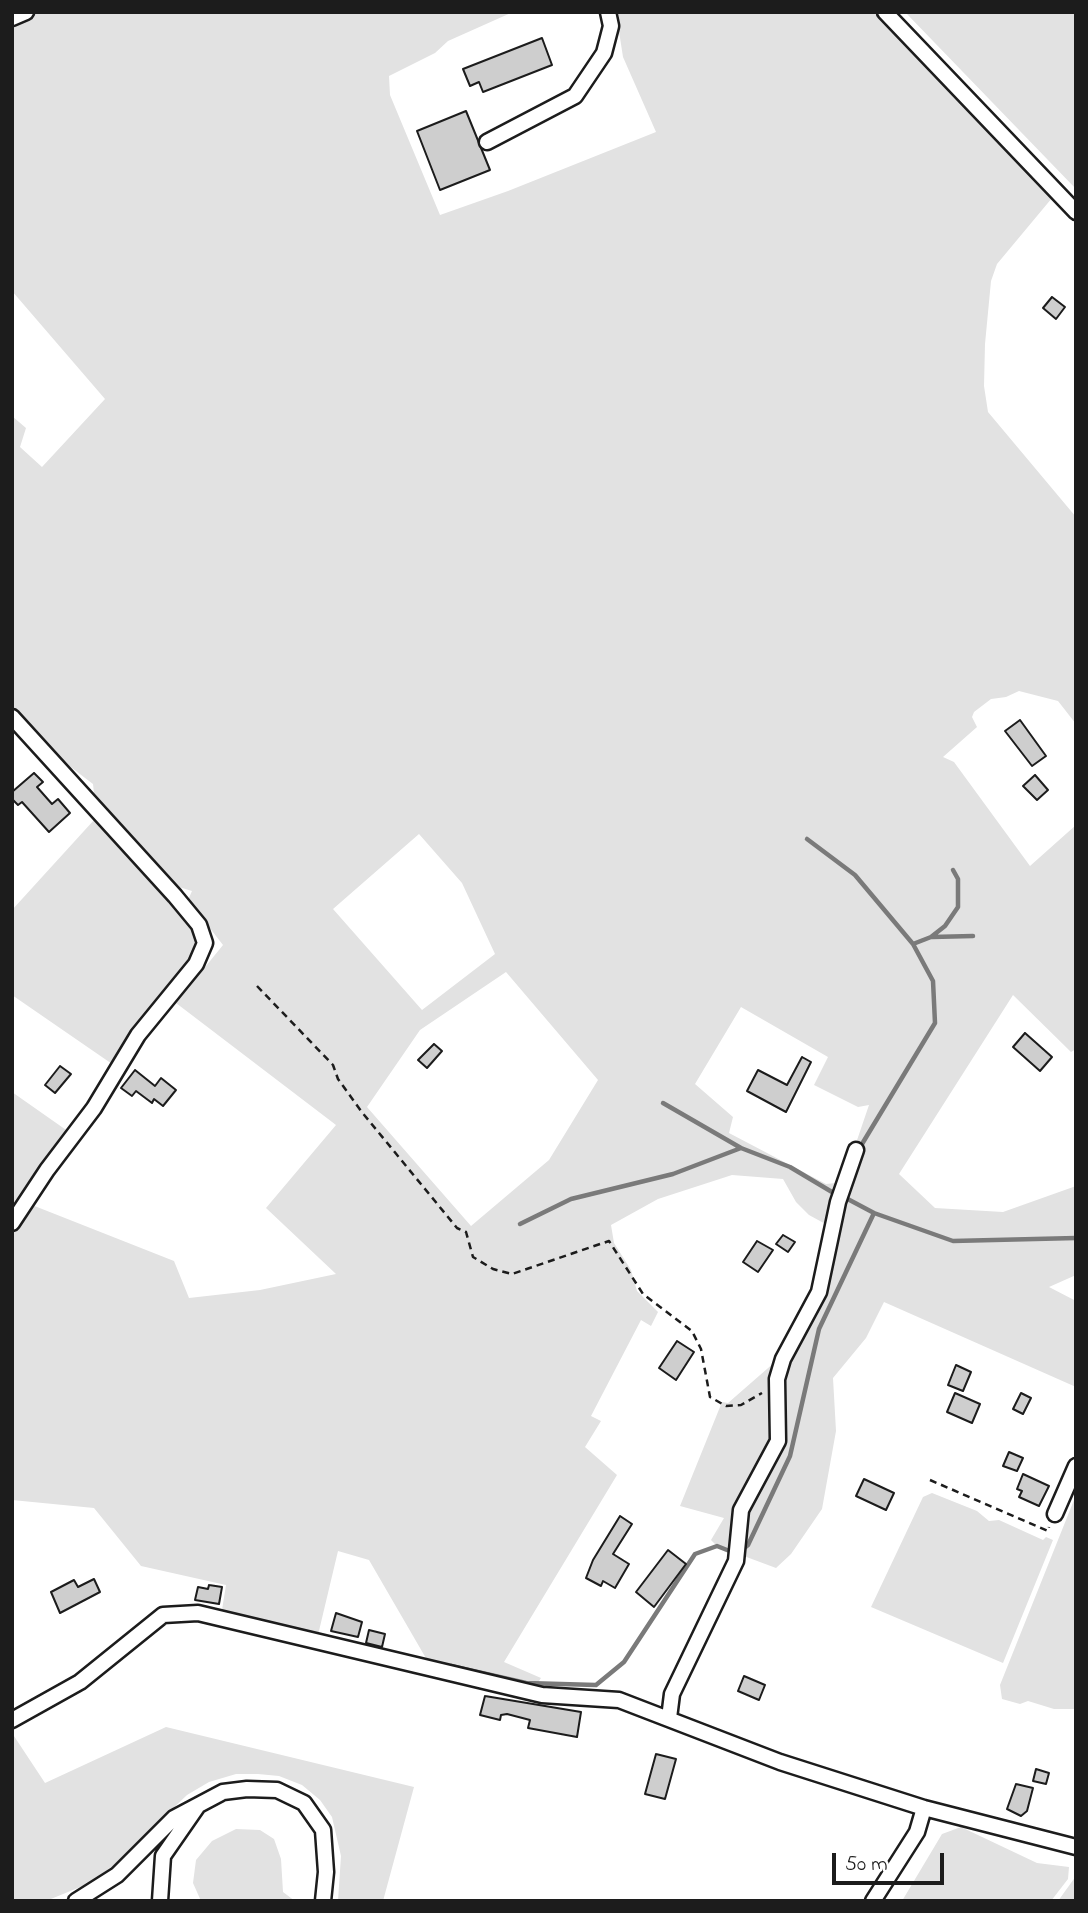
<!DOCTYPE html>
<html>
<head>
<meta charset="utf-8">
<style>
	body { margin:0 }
	#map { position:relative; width:1088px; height:1913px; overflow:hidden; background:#fff; font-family:"Indie Flower",sans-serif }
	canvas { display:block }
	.frame { position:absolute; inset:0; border:14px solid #1c1c1c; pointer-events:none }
	.scale { position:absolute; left:832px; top:1853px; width:112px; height:32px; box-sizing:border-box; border:4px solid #1c1c1c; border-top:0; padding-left:9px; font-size:21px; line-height:24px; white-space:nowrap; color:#1c1c1c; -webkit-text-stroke:5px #fff; paint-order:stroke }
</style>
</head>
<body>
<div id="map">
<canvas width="1088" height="1913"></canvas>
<div class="frame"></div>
<div class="scale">50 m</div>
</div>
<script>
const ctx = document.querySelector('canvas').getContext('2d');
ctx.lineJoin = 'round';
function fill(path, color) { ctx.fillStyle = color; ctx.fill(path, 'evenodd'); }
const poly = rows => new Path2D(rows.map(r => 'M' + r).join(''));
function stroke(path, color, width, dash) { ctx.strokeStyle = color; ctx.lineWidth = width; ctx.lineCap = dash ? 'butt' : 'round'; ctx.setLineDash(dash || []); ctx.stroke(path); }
const green = poly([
	[40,12,513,12,448,41,435,53,389,76,390,95,440,215,508,191,656,132,623,57,616,12,874,12,1052,198,997,264,991,281,985,344,984,386,988,412,1076,517,1076,724,1058,701,1019,691,1006,697,991,699,974,712,972,717,977,727,943,757,954,762,1030,866,1076,825,1076,1049,1071,1052,1013,995,899,1174,935,1208,1003,1212,1076,1186,1076,1275,1049,1287,1076,1301,1076,1387,884,1302,866,1338,833,1378,836,1431,822,1509,791,1554,776,1568,717,1546,711,1540,724,1518,680,1506,722,1402,728,1403,799,1341,831,1227,809,1215,796,1202,783,1179,732,1175,658,1199,611,1225,614,1243,631,1270,637,1291,658,1312,651,1326,641,1320,591,1416,601,1421,585,1447,617,1475,504,1662,541,1678,532,1691,427,1660,369,1560,338,1551,318,1635,222,1610,226,1585,141,1566,94,1508,12,1500,12,1236,32,1205,174,1261,189,1298,260,1290,336,1274,266,1208,336,1125,176,1003,223,945,188,900,192,891,179,887,94,793,93,784,68,765,12,708,12,416,26,428,20,447,42,467,105,399,12,291,12,24],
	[419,834,462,883,495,954,422,1010,333,909],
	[506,972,598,1080,549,1160,471,1226,367,1107,420,1030],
	[741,1007,828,1057,814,1085,858,1107,869,1105,854,1149,836,1183,826,1184,729,1133,733,1117,695,1084],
	[905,12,1076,12,1076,189],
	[94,820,198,935,197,951,115,1066,12,995,12,910],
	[12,1092,69,1132,16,1204,12,1202],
	[932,1493,977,1511,989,1521,999,1520,1043,1540,1046,1537,1053,1540,1003,1663,871,1607,923,1497],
	[1076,1495,1076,1709,1054,1709,1028,1701,1020,1704,1002,1699,1000,1685],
	[166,1727,414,1787,383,1901,338,1901,341,1856,332,1817,320,1800,302,1785,279,1776,258,1774,236,1774,209,1782,187,1795,114,1865,90,1883,46,1901,12,1901,12,1733,45,1783],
	[961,1827,1037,1863,1069,1867,1068,1879,1051,1901,902,1901,942,1834],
	[236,1829,260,1830,274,1839,281,1859,283,1892,295,1901,201,1901,193,1883,196,1860,212,1841],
	[1076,1876,1076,1901,1058,1901]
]);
const stream = poly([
	[807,839,855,875,913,944,933,981,935,1023,859,1149],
	[932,937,973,936],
	[913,944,931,937,945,926,958,907,958,879,953,870],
	[663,1103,741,1148],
	[874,1213,953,1241,1076,1238],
	[520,1224,571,1199,673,1174,741,1148,790,1167,837,1195],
	[451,1666,526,1683,596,1685,624,1662,695,1554,717,1546,737,1554,748,1545,790,1456,819,1329,874,1213,842,1196]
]);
const building = poly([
	[542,38,552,65,483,92,479,82,470,86,463,69,542,38],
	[466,111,490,170,440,190,417,131,466,111],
	[1052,297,1065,307,1056,319,1043,308,1052,297],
	[1020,720,1046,756,1032,766,1005,731,1020,720],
	[34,773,43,782,37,787,52,804,58,799,70,813,49,832,22,802,18,805,12,799,12,792,34,773],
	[1035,775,1048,790,1037,800,1023,786,1035,775],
	[1025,1033,1052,1057,1040,1071,1013,1047,1025,1033],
	[434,1044,442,1051,427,1068,418,1060,434,1044],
	[802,1057,811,1062,786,1112,747,1091,758,1070,787,1085,802,1057],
	[60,1066,71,1074,55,1093,45,1085,60,1066],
	[135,1070,155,1086,161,1078,176,1090,163,1106,154,1099,152,1103,136,1091,132,1096,121,1088,135,1070],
	[783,1235,795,1242,788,1252,776,1244,783,1235],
	[757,1241,773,1250,758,1272,743,1262,757,1241],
	[677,1341,694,1352,676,1380,659,1368,677,1341],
	[956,1365,971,1372,963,1391,948,1385,956,1365],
	[955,1393,980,1404,972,1423,947,1412,955,1393],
	[1021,1393,1031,1398,1023,1414,1013,1409,1021,1393],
	[1009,1452,1023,1458,1017,1471,1003,1466,1009,1452],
	[1023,1474,1049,1486,1039,1506,1019,1497,1022,1491,1017,1489,1023,1474],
	[864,1479,894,1493,886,1510,856,1496,864,1479],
	[620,1516,632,1524,613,1554,629,1564,615,1588,603,1581,601,1586,586,1578,593,1560,620,1516],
	[668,1550,686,1564,654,1607,636,1592,668,1550],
	[94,1579,100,1592,60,1613,51,1592,74,1580,78,1587,94,1579],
	[209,1585,222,1587,219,1604,195,1600,198,1587,208,1589,209,1585],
	[336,1613,362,1622,358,1637,331,1631,336,1613],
	[369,1630,385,1634,382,1647,366,1643,369,1630],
	[744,1676,765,1685,759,1700,738,1691,744,1676],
	[485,1696,581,1712,577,1737,528,1728,530,1720,507,1714,501,1715,500,1720,480,1715,485,1696],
	[656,1754,676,1759,665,1799,645,1794,656,1754],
	[1036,1769,1049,1773,1046,1784,1033,1781,1036,1769],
	[1016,1784,1033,1788,1027,1811,1021,1816,1007,1809,1016,1784]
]);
const path = poly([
	[257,986,333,1065,338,1079,361,1111,457,1228,466,1232,473,1257,493,1269,512,1274,609,1241,643,1294,692,1331,701,1349,710,1397,726,1406,741,1405,762,1393],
	[930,1480,1048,1531,1049,1527]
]);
const minor = poly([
	[885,12,1076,212],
	[12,18,26,12],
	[487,142,575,96,604,53,611,26,608,12],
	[12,717,175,896,199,925,205,943,196,964,138,1035,94,1108,47,1170,12,1223],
	[1055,1514,1076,1466],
	[669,1718,672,1694,736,1561,741,1510,778,1441,777,1379,783,1359,819,1292,838,1202,856,1150],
	[12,1720,80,1682,163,1615,198,1613,542,1695,619,1700,780,1762,924,1808,1076,1847],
	[76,1901,117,1875,174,1818,223,1792,247,1789,277,1790,304,1803,323,1830,326,1872,323,1901],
	[160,1901,163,1856,197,1807],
	[873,1901,917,1832,924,1808]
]);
fill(green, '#e2e2e2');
stroke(stream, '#7a7a7a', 4.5);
fill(building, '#cecece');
stroke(building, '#1c1c1c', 2);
stroke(minor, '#1c1c1c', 19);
stroke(path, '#1c1c1c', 2.5, [7, 5]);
stroke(minor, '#fff', 14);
</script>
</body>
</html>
